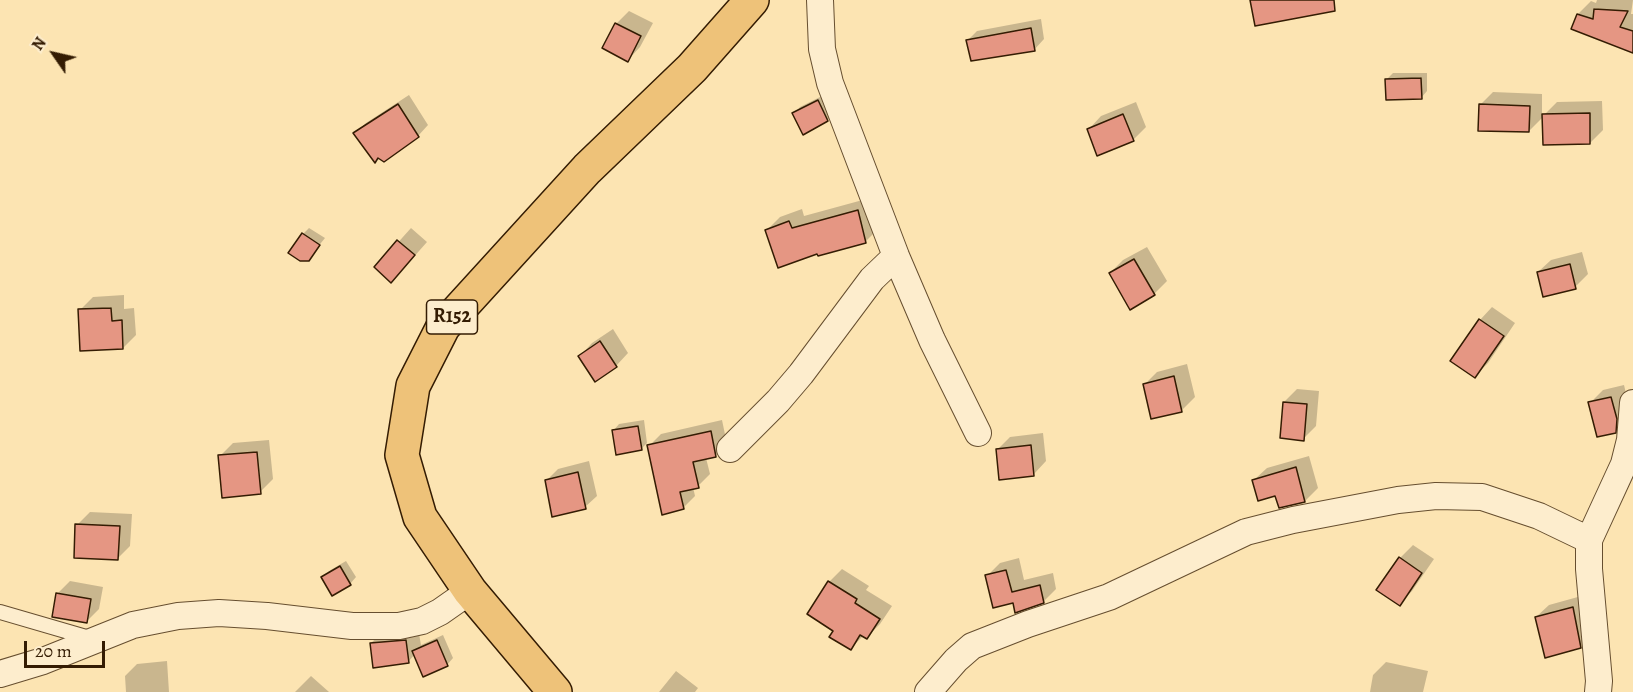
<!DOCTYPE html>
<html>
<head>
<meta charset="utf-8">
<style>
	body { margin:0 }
	#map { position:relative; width:1633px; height:692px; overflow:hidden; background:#fce4b2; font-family:Alegreya,serif }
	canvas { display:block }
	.north { position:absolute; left:24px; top:24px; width:60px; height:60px; -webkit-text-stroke:4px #fdedcd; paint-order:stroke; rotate:304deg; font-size:16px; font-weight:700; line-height:24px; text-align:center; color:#341c03 }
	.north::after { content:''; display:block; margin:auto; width:21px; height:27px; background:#341c03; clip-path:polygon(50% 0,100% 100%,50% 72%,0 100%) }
	.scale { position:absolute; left:24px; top:641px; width:81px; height:27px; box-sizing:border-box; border:3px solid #341c03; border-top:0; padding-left:8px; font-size:18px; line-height:21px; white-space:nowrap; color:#341c03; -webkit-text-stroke:4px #fdedcd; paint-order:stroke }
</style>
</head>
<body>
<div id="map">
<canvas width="1633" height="692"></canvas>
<div class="north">N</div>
<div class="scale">20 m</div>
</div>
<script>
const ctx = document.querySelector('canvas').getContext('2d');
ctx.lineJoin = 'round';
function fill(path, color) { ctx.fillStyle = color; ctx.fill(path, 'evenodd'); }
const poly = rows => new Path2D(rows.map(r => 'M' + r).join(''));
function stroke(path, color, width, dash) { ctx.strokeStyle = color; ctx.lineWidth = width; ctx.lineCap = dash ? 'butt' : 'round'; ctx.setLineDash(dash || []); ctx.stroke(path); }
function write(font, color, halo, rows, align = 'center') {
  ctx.font = font + ' Alegreya,serif'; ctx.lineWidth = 5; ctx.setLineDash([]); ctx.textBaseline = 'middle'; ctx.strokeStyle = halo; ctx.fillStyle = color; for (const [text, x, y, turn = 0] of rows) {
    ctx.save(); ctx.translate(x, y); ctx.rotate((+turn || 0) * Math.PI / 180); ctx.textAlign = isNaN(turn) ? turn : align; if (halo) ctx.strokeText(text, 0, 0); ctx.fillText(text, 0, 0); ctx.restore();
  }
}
const shadow = poly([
	[1597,0,1633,0,1631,14,1633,14,1633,52,1573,28,1578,14,1591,1,1596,3],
	[629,11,653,23,640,47,628,60,616,24],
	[1041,19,1044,39,1034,50,967,41,977,31],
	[1393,73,1427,73,1427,91,1421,98,1387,79],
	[1493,92,1542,94,1542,117,1557,102,1602,101,1603,130,1590,143,1544,116,1529,131,1480,105],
	[409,95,428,125,418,136,355,133,366,123],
	[824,95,834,114,828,120,803,133,794,114,800,107],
	[1136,102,1146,127,1133,140,1089,129,1101,116],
	[870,198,878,229,865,242,767,230,780,217,802,209,804,216],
	[309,228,325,238,308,259,303,234],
	[411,228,427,242,404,268,376,267],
	[1147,247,1167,281,1154,294,1110,273,1123,260],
	[1582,252,1588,274,1575,287,1538,272,1551,260],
	[124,295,124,309,134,308,136,335,123,348,80,310,93,297],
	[1492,307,1515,323,1488,363,1475,376,1480,320],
	[613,329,628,353,616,366,580,356,592,343],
	[1187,364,1195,397,1182,410,1152,417,1144,385,1157,372],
	[1624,385,1629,406,1628,419,1615,432,1590,403,1603,390],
	[1297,389,1319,391,1316,426,1303,439,1284,402],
	[644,420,647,443,641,449,613,431,619,424],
	[722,420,727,444,715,456,706,458,710,474,698,486,693,487,695,496,683,508,649,446,661,434],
	[1043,433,1046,461,1034,474,997,450,1010,437],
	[269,440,273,479,260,492,220,456,233,443],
	[1309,456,1318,488,1305,501,1280,506,1276,495,1254,480,1267,468],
	[589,461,597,496,585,507,546,481,558,469],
	[90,512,132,514,130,546,117,559,77,525],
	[1413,545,1434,559,1412,591,1399,604,1400,558],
	[1019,558,1024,580,1053,573,1056,589,1044,601,1014,601,987,576,1000,563],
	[346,561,356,577,350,584,333,594,323,577,329,571],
	[842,569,869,586,866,590,892,606,880,624,867,637,864,635,851,648,836,631,809,614,829,582],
	[70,581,103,587,99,609,86,622,57,594],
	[1585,595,1593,634,1580,647,1536,617,1549,605],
	[418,628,421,645,443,635,453,658,447,665,415,654,408,662,371,643,384,631],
	[167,661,169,692,126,692,125,676,137,664],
	[1386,662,1428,671,1423,692,1370,692,1373,675],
	[676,671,698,688,695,692,659,692],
	[311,676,329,692,295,692]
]);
const building = poly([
	[1250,0,1334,0,1335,11,1255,26,1250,0],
	[1594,9,1628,11,1620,27,1633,31,1633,53,1571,29,1577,14,1593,19,1594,9],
	[615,23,641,36,628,62,602,48,615,23],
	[1031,28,1035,51,971,61,966,40,1031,28],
	[1421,78,1422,99,1386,100,1385,79,1421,78],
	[818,100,828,121,803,135,792,113,818,100],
	[398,104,419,137,384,162,378,158,375,163,353,133,398,104],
	[1479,104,1530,106,1529,132,1478,131,1479,104],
	[1590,113,1590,144,1543,145,1542,114,1590,113],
	[1123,114,1134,141,1097,156,1087,129,1123,114],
	[858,210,866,243,818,256,817,254,778,268,765,230,789,221,792,228,858,210],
	[302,233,320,245,309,261,300,261,288,253,302,233],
	[397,240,415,255,391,283,374,267,397,240],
	[1134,259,1155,295,1130,310,1109,273,1134,259],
	[1570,264,1576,289,1543,297,1537,272,1570,264],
	[111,308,112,321,122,320,123,349,80,351,78,309,111,308],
	[1479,319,1504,336,1475,378,1450,361,1479,319],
	[600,341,617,367,595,382,578,356,600,341],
	[1174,376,1182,412,1151,419,1143,384,1174,376],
	[1611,397,1617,419,1616,433,1597,437,1588,402,1611,397],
	[1283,402,1307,404,1304,441,1280,438,1283,402],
	[638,426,642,450,616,455,612,430,638,426],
	[711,431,716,457,693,462,699,488,680,492,684,509,662,515,647,445,711,431],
	[1031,445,1034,476,999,480,996,449,1031,445],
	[257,452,261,494,222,498,218,455,257,452],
	[1296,467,1305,502,1279,508,1275,496,1258,501,1252,480,1296,467],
	[578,472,586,509,552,517,545,480,578,472],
	[75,524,120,526,118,560,74,558,75,524],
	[1399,557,1422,573,1400,606,1376,590,1399,557],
	[340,566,351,585,332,596,321,577,340,566],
	[1006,570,1012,592,1040,585,1044,603,1015,613,1013,603,993,608,985,575,1006,570],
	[828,581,857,599,855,603,880,619,867,639,860,635,851,650,829,637,833,631,807,614,828,581],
	[56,593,91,599,87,623,52,617,56,593],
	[1573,607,1581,648,1545,658,1535,617,1573,607],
	[406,640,409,663,373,668,370,643,406,640],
	[437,640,448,666,423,677,412,651,437,640]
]);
const lane = poly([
	[0,612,93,639]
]);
const street = poly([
	[820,0,822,49,830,83,896,256,932,340,978,433],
	[730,449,778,401,801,374,872,279,896,256],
	[0,674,43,661,133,625,178,616,219,613,267,616,352,626,399,626,422,621,440,612,470,591],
	[928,692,956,660,972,646,1028,624,1109,597,1246,532,1293,520,1398,500,1436,496,1482,497,1539,516,1589,540],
	[1598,692,1599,681,1589,569,1589,540,1624,464,1630,440,1633,403]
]);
const primary = poly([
	[555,692,470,591,420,517,402,455,413,386,443,327,587,169,692,68,752,0]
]);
const shields = [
	[452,317,51]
];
const shieldNames = [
	["R152",452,317]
];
fill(shadow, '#0003');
fill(building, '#e59683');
stroke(building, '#341c03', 1.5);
stroke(lane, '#664e2f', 16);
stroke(street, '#664e2f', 28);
stroke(primary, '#341c03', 36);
stroke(lane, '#fdedcd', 14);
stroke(street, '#fdedcd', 26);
stroke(primary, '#eec279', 33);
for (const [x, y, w] of shields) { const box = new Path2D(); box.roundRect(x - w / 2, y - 17, w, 34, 4.5); ctx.fillStyle = '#fdedcd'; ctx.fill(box); stroke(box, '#341c03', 1.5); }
write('bold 20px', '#341c03', null, shieldNames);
</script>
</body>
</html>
